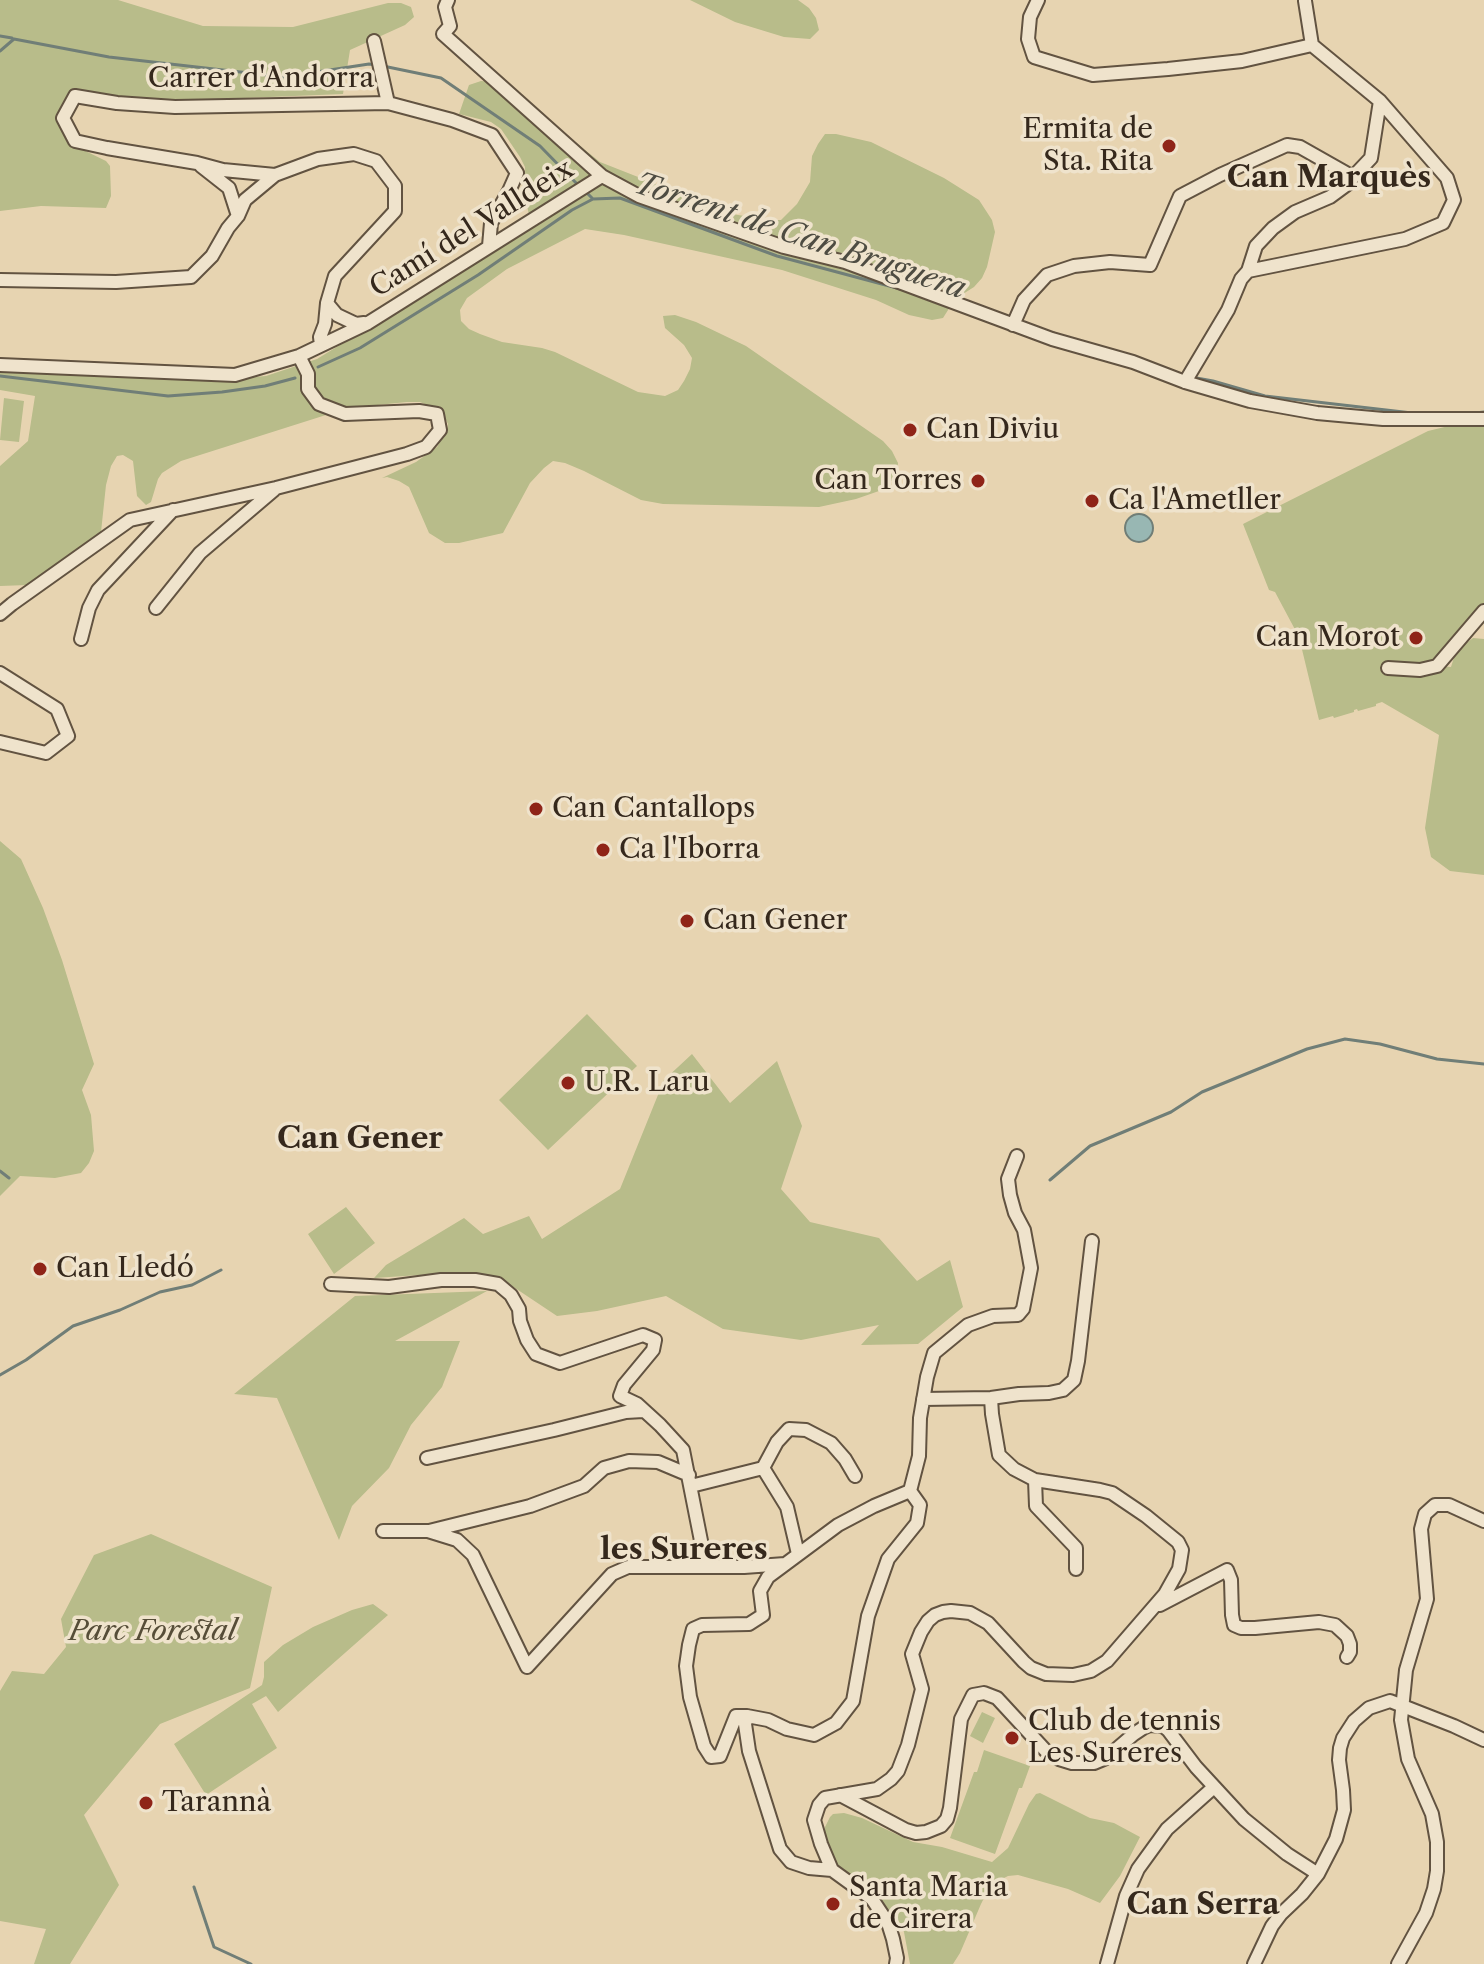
<!DOCTYPE html>
<html>
<head>
<meta charset="utf-8">
<style>
	body { margin:0 }
	canvas { display:block; background:#e7d4b1 }
</style>
</head>
<body>
<canvas width="1484" height="1964"></canvas>
<script>
const ctx = document.querySelector('canvas').getContext('2d');
ctx.lineJoin = 'round';
function fill(path, color) { ctx.fillStyle = color; ctx.fill(path, 'evenodd'); }
const poly = rows => new Path2D(rows.map(r => 'M' + r).join(''));
function stroke(path, color, width, dash) { ctx.strokeStyle = color; ctx.lineWidth = width; ctx.lineCap = dash ? 'butt' : 'round'; ctx.setLineDash(dash || []); ctx.stroke(path); }
function write(font, color, halo, rows, align = 'center') {
  ctx.font = font + ' "Libre Caslon Text",serif'; ctx.lineWidth = 7; ctx.setLineDash([]); ctx.textBaseline = 'middle'; ctx.strokeStyle = halo; ctx.fillStyle = color; for (const [text, x, y, turn = 0] of rows) {
    ctx.save(); ctx.translate(x, y); ctx.rotate((+turn || 0) * Math.PI / 180); ctx.textAlign = isNaN(turn) ? turn : align; if (halo) ctx.strokeText(text, 0, 0); ctx.fillText(text, 0, 0); ctx.restore();
  }
}
const green = poly([
	[0,0,118,0,203,26,293,27,388,3,401,3,411,7,414,17,405,25,350,50,343,94,147,102,72,95,58,121,59,127,69,143,106,161,110,166,111,196,106,208,41,206,0,211],
	[690,0,798,0,809,8,816,18,819,30,810,39,784,37,735,22],
	[481,81,496,82,507,87,600,162,732,214,769,220,781,220,797,204,810,182,812,156,818,144,825,134,836,134,871,142,944,178,979,200,992,220,995,232,987,267,982,278,974,287,955,299,943,318,932,320,909,315,876,300,782,270,624,235,585,229,507,269,467,298,460,310,461,321,469,329,480,334,502,342,542,348,555,352,638,392,665,396,678,390,684,381,690,369,692,358,684,345,665,328,663,316,675,315,696,322,746,346,883,441,892,451,898,463,896,477,879,491,856,499,819,507,663,504,641,500,584,471,565,463,553,461,544,468,530,483,503,533,459,543,445,543,429,533,409,487,399,481,387,477,382,478,416,462,437,447,447,430,448,424,445,418,437,409,420,402,407,402,348,408,181,461,162,473,158,479,151,502,146,505,137,496,133,461,123,455,117,456,111,466,106,485,101,532,28,585,0,586,0,466,28,441,35,396,0,390,0,368,206,381,266,376,317,359,532,227,526,202,525,167,520,157,501,129,491,122,459,114,469,85],
	[4,398,24,401,19,442,0,440],
	[1479,422,1484,423,1484,609,1438,666,1451,667,1456,651,1473,638,1484,639,1484,875,1450,871,1431,857,1425,828,1439,735,1382,702,1376,704,1376,706,1358,711,1357,709,1354,710,1354,712,1334,718,1333,716,1319,720,1299,637,1275,592,1269,590,1243,524,1428,431,1453,425],
	[0,841,21,859,43,908,62,960,94,1064,82,1090,91,1115,94,1151,89,1163,81,1173,55,1178,20,1176,0,1196],
	[587,1014,637,1066,548,1150,499,1100],
	[692,1054,730,1103,777,1061,802,1126,781,1189,810,1222,879,1238,917,1281,950,1260,963,1307,918,1344,861,1345,879,1325,801,1340,723,1329,666,1296,597,1311,557,1316,506,1282,436,1274,374,1278,386,1265,464,1218,483,1234,529,1216,542,1239,620,1189,664,1080],
	[346,1207,375,1243,334,1274,308,1234],
	[487,1291,395,1341,460,1341,442,1387,411,1425,389,1468,352,1506,339,1540,277,1398,234,1394,355,1296],
	[151,1534,272,1587,250,1688,160,1724,84,1815,119,1885,70,1964,34,1964,46,1929,0,1921,0,1691,12,1671,44,1674,66,1647,61,1619,94,1555],
	[373,1604,388,1615,278,1712,266,1696,252,1704,277,1748,206,1795,174,1744,262,1685,264,1677,264,1662,283,1645,313,1627,352,1610],
	[982,1712,995,1718,983,1743,970,1736],
	[984,1750,1030,1766,1022,1788,1019,1788,995,1854,950,1838,974,1772,977,1772],
	[1040,1793,1090,1818,1114,1823,1140,1837,1120,1876,1100,1903,1068,1889,1018,1875,1008,1876,994,1883,988,1890,981,1904,960,1953,953,1964,910,1964,904,1932,897,1919,868,1888,835,1864,824,1843,825,1827,830,1817,833,1814,844,1813,862,1818,913,1842,942,1847,992,1862,1008,1848,1029,1804,1036,1794]
]);
const water = poly([
	'1125 528a14 14 0 1 1 28 0a14 14 0 1 1-28 0Z'
]);
const stream = poly([
	[0,36,12,38],
	[0,51,14,39,109,57,284,77,369,64,376,65],
	[383,66,441,78,540,146,580,187],
	[586,192,593,199,620,198,777,256,908,291],
	[318,367,360,348,478,275,572,210,593,199],
	[0,376,168,396,222,392,265,386,295,378],
	[1191,377,1213,381,1265,396,1412,413],
	[1475,413,1484,412],
	[0,1171,9,1178],
	[1050,1180,1090,1146,1171,1112,1202,1092,1307,1049,1345,1039,1380,1044,1437,1059,1484,1064],
	[0,1375,26,1360,73,1326,120,1310,160,1292,192,1285,221,1270],
	[194,1887,214,1947,251,1964]
]);
const minor = poly([
	[448,0,445,7,450,26,443,34,602,176,639,196,784,247,845,262,1052,339,1133,362,1185,382,1250,401,1317,413,1383,419,1484,419],
	[1038,0,1030,17,1028,39,1034,57,1093,75,1168,69,1242,61,1312,45],
	[374,41,388,103],
	[201,166,229,188,238,216],
	[275,175,223,170,197,163,107,148,75,141,63,118,75,96,117,103,175,107,388,103,452,120,492,135,517,173,509,191,491,223,489,246],
	[1248,271,1405,239,1443,223,1454,200,1447,178,1380,101,1312,45,1305,1],
	[0,280,116,282,191,277,212,256,228,228,238,216,245,200,275,175,318,159,354,154,376,161,395,186,395,211,335,276,327,303,325,324,320,337,321,345],
	[327,303,337,315,356,324,364,323],
	[1013,325,1024,300,1047,275,1074,266,1110,262,1150,265,1180,196,1220,175,1287,145,1300,147,1353,177],
	[0,365,235,375,299,356,368,323,602,176],
	[1185,382,1228,310,1241,279,1248,271,1256,246,1273,228,1295,212,1330,197,1349,183,1353,177,1371,158,1380,101],
	[156,608,200,553,274,490],
	[0,614,12,604,130,520,276,488,407,454,426,447,440,430,437,414,419,411,345,414,319,404,308,389,308,374,299,356],
	[81,639,89,608,98,590,173,510],
	[1388,668,1420,670,1437,666,1484,611],
	[0,673,57,709,68,736,46,753,0,742],
	[331,1284,389,1287,441,1280,475,1280,498,1284,511,1295,519,1309,520,1321,527,1340,536,1354,560,1363,643,1335,655,1340,653,1350,624,1385,620,1396,637,1404,660,1425,683,1450,706,1566],
	[923,1399,991,1398,1019,1394,1049,1393,1063,1390,1074,1380,1078,1361,1092,1241],
	[427,1458,554,1430,626,1412,643,1411],
	[763,1468,787,1507,798,1554],
	[1035,1480,1036,1506,1076,1548,1076,1569],
	[691,1486,763,1468,777,1442,789,1429,806,1430,831,1443,845,1459,855,1476],
	[383,1531,428,1531,457,1540,473,1555,527,1667,612,1574,628,1567,744,1567,785,1564],
	[429,1531,530,1506,584,1486,604,1468,629,1461,658,1462,689,1475],
	[1160,1605,1227,1570,1231,1580,1232,1615,1234,1625,1241,1628,1255,1628,1319,1622,1335,1625,1347,1636,1350,1644,1350,1652,1347,1657],
	[747,1716,736,1716,720,1756,711,1757,704,1746,690,1697,686,1666,689,1645,693,1629,702,1625,749,1624,763,1615,760,1591,768,1577,838,1525,874,1506,910,1491],
	[840,1795,906,1830,916,1833,926,1832,941,1826,947,1819,950,1808,961,1719,973,1695,984,1693,997,1698,1045,1750,1059,1759,1072,1763,1094,1763,1106,1758,1134,1734,1143,1728,1150,1725,1163,1726,1168,1730,1196,1767,1244,1819,1287,1854,1318,1874],
	[832,1870,821,1844,814,1820,819,1805,825,1798,877,1789,891,1779,898,1771,908,1745,922,1689,912,1654,921,1632,928,1621,935,1615,943,1612,951,1611,970,1613,988,1623,1024,1662,1031,1668,1046,1674,1073,1675,1091,1671,1107,1661,1165,1594,1179,1569,1182,1550,1178,1542,1146,1516,1112,1493,1100,1490,1035,1480,1014,1469,999,1455,992,1414,991,1398],
	[896,1964,897,1958,893,1939,888,1923,872,1899,832,1870,809,1868,791,1862,780,1849,749,1751,745,1724,747,1716,768,1720,787,1729,814,1735,836,1723,853,1701,868,1616,888,1559,917,1523,920,1505,910,1491,919,1456,920,1418,927,1377,934,1353,968,1325,993,1316,1018,1315,1023,1309,1031,1268,1024,1230,1015,1213,1010,1195,1008,1179,1017,1156],
	[1107,1964,1126,1896,1138,1869,1167,1829,1214,1787],
	[1254,1964,1272,1926,1281,1914,1302,1894,1318,1874,1336,1839,1344,1810,1343,1790,1339,1760,1340,1748,1343,1738,1354,1721,1369,1708,1390,1701,1454,1726,1484,1740],
	[1398,1964,1426,1913,1434,1889,1437,1871,1437,1842,1432,1814,1408,1759,1401,1720,1406,1670,1427,1599,1421,1529,1425,1514,1435,1505,1449,1505,1484,1521]
]);
const markers = [
	[1169,146,8,"#8f2418"],
	[910,430,8,"#8f2418"],
	[978,481,8,"#8f2418"],
	[1092,501,8,"#8f2418"],
	[1416,638,8,"#8f2418"],
	[536,809,8,"#8f2418"],
	[603,850,8,"#8f2418"],
	[687,921,8,"#8f2418"],
	[568,1083,8,"#8f2418"],
	[40,1269,8,"#8f2418"],
	[1012,1738,8,"#8f2418"],
	[146,1803,8,"#8f2418"],
	[833,1904,8,"#8f2418"]
];
const streetNames = [
	["Carrer d'Andorra",261,79],
	["Camí del Valldeix",472,229,-32]
];
const poiNames = [
	["Ermita de",1153,130,"right"],
	["Sta. Rita",1153,162,"right"],
	["Can Diviu",926,430],
	["Can Torres",962,481,"right"],
	["Ca l'Ametller",1108,501],
	["Can Morot",1400,638,"right"],
	["Can Cantallops",552,809],
	["Ca l'Iborra",619,850],
	["Can Gener",703,921],
	["U.R. Laru",584,1083],
	["Can Lledó",56,1269],
	["Club de tennis",1028,1722],
	["Les Sureres",1028,1754],
	["Tarannà",162,1803],
	["Santa Maria",849,1888],
	["de Cirera",849,1920]
];
const parkNames = [
	["Parc Forestal",153,1632]
];
const neighbourhoodNames = [
	["Can Marquès",1329,178],
	["Can Gener",360,1139],
	["les Sureres",684,1550],
	["Can Serra",1203,1905]
];
const waterNames = [
	["Torrent de Can Bruguera",800,237,18]
];
fill(green, '#b8bc8a');
fill(water, '#98b7b3');
stroke(water, '#707e77', 2);
stroke(stream, '#707e77', 3);
stroke(minor, '#625341', 16);
stroke(minor, '#efe3cc', 12);
for (const [x, y, r, color] of markers) { const dot = new Path2D(); dot.arc(x, y, r, 0, 2 * Math.PI); ctx.fillStyle = color; ctx.fill(dot); stroke(dot, '#efe3cc', 3); }
write('28px', '#35281c', '#efe3cc', streetNames);
write('28px', '#35281c', '#efe3cc', poiNames, 'left');
write('italic 28px', '#564d38', '#efe3cc', parkNames);
write('bold 30px', '#35281c', '#efe3cc', neighbourhoodNames);
write('italic 30px', '#4e4c42', '#efe3cc', waterNames);
</script>
</body>
</html>
